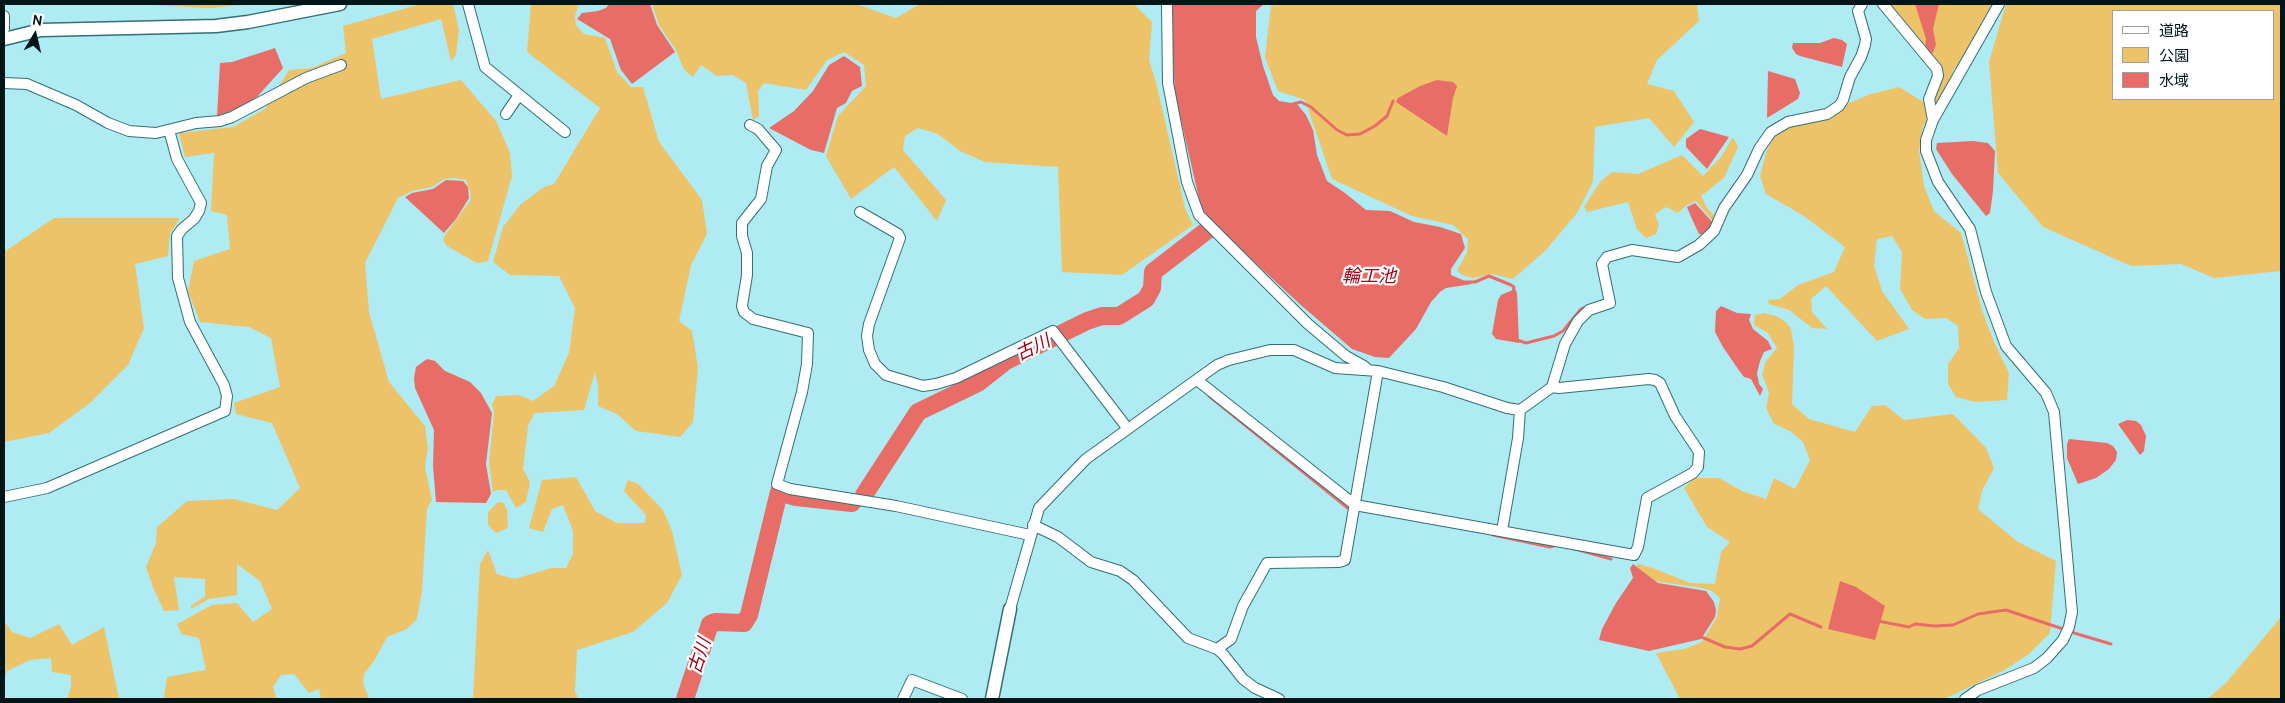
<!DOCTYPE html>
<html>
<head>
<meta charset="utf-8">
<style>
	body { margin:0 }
	#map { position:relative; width:2285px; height:703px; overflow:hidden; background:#aeebf2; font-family:Cabin,"Noto Sans JP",sans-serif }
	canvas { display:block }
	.frame { position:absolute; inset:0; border:5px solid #001518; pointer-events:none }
	.legend { position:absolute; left:2112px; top:10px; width:162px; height:90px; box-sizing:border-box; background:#fff; border:1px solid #99a1a3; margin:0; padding:6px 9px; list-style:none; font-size:15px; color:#001518 }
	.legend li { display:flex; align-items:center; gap:10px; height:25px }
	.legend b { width:25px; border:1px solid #99a1a3 }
	.north { position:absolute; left:10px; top:10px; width:50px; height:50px; -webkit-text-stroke:4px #fff; paint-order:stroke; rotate:9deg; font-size:14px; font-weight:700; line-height:20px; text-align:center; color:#001518 }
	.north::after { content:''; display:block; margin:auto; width:18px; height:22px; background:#001518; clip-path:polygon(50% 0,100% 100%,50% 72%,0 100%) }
</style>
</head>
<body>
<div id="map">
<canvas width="2285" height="703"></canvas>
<div class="frame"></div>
<ul class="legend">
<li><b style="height:6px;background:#fff"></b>道路</li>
<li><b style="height:14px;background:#edc36a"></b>公園</li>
<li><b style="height:14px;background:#e86d67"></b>水域</li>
</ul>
<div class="north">N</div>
</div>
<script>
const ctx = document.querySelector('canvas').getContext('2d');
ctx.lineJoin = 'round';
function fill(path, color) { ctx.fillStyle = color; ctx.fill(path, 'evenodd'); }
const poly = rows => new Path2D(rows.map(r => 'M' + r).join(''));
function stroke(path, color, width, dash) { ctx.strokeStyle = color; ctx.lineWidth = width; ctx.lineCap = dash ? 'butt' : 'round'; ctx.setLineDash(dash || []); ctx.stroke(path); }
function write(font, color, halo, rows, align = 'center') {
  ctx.font = font + ' Cabin,"Noto Sans JP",sans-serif'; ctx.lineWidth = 4.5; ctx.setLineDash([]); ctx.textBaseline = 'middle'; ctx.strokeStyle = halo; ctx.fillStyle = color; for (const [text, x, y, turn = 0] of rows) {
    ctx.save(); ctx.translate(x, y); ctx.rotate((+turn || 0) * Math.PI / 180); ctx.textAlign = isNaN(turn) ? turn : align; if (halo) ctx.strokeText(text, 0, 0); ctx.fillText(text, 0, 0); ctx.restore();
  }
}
const green = poly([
	[135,4,251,4,209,8],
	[421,4,453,4,459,30,456,55,451,61,441,19,372,39,381,99,461,80,496,121,510,153,512,176,488,261,477,263,447,246,443,240,445,235,470,201,471,194,466,180,453,178,444,179,432,187,412,191,398,198,365,263,369,312,389,382,425,426,428,448,425,467,432,500,427,509,422,591,417,619,407,629,387,637,376,658,364,674,363,683,369,699,321,699,319,689,309,693,294,674,281,675,273,687,277,699,166,699,164,696,167,677,206,670,199,638,182,634,177,624,212,605,237,603,253,622,272,609,260,581,237,564,237,595,209,599,191,609,191,606,205,596,205,579,174,577,179,610,164,611,154,590,146,567,156,543,157,527,187,501,234,499,277,510,300,488,272,423,236,414,234,403,280,387,271,338,249,327,200,322,188,291,194,261,230,249,227,215,211,211,214,153,185,157,179,133,233,127,265,109,289,70,312,68,346,53,343,26],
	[531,4,579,4,575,16,576,25,584,34,605,38,617,72,631,87,643,87,659,142,702,200,707,234,691,265,679,321,692,331,698,368,693,422,680,437,636,431,617,414,598,406,598,386,595,372,584,410,535,413,528,426,523,469,530,482,526,502,516,508,506,490,497,490,493,492,489,463,494,412,492,404,496,396,519,395,533,401,554,386,569,353,575,308,559,276,510,275,493,262,503,227,521,204,544,187,554,184,600,108,527,52],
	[652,4,856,4,896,18,920,4,1134,4,1152,22,1149,60,1156,82,1185,208,1193,225,1122,275,1062,272,1058,167,985,162,960,151,938,134,918,128,905,136,903,150,946,200,937,221,894,167,851,199,826,156,838,116,866,86,864,65,844,52,827,60,806,90,764,83,758,91,759,116,753,120,746,83,733,75,717,76,701,65,693,77,684,70,676,50,659,25],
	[1277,4,1697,4,1699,21,1657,60,1647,84,1674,91,1694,122,1674,147,1649,118,1595,127,1593,182,1577,213,1546,250,1513,279,1493,274,1473,278,1462,275,1457,270,1467,253,1468,239,1453,225,1412,216,1332,179,1305,100,1278,91,1265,57,1271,6],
	[1887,4,1993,4,1958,68,1954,68,1950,82,1934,109,1932,102,1941,77],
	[2006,4,2281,4,2281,271,2214,278,2181,264,2131,266,2043,227,1998,173,1989,62],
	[2114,11,2274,11,2274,99,2114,99],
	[1899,87,1925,103,1928,120,1923,126,1919,150,1924,186,1934,211,1961,233,1983,313,1994,342,2009,373,2007,400,1975,402,1956,397,1948,384,1948,364,1959,348,1958,326,1946,318,1925,319,1912,310,1900,289,1902,252,1892,236,1877,239,1874,266,1882,291,1909,329,1877,341,1826,286,1811,299,1812,312,1827,329,1812,328,1789,310,1769,304,1768,300,1780,299,1798,285,1834,272,1845,247,1804,216,1766,194,1760,176,1766,153,1773,138,1793,126,1835,116,1849,103,1871,94],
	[1733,137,1738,147,1724,178,1701,196,1707,208,1716,217,1713,221,1696,201,1687,205,1678,213,1666,207,1655,214,1659,225,1656,234,1646,238,1637,229,1628,202,1587,212,1584,207,1600,182,1612,172,1638,174,1682,155,1703,176,1721,157],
	[54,218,180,218,170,234,168,256,135,264,144,328,128,365,90,403,49,433,4,442,4,252],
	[1764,313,1776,316,1786,322,1791,329,1794,348,1792,404,1809,419,1855,432,1872,406,1885,405,1904,420,1953,414,1986,448,1994,468,1982,491,1978,509,2018,542,2056,561,2050,633,2029,654,2003,671,1944,699,1680,699,1656,653,1684,649,1702,642,1717,617,1720,598,1712,591,1702,588,1655,581,1636,566,1639,564,1658,570,1690,583,1715,584,1721,552,1730,542,1707,527,1684,488,1694,478,1719,478,1742,491,1766,499,1774,478,1795,489,1810,460,1803,442,1790,431,1774,424,1766,408,1769,393,1762,374,1766,361,1777,348,1768,333,1754,325,1755,315],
	[576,477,595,511,617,523,645,523,646,515,624,491,628,480,638,484,663,510,672,531,682,575,667,603,633,632,577,650,575,692,579,699,473,699,480,564,488,550,497,574,515,579,551,568,566,568,573,554,573,531,563,505,552,509,543,532,529,528,542,480],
	[498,502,504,503,507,510,508,528,496,533,488,525,488,512],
	[2281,617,2281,699,2207,699,2225,684],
	[4,621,12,632,30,638,59,624,72,645,104,627,119,699,67,699,71,687,71,675,52,672,51,658,30,660,7,671,4,679]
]);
const water = poly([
	[609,4,650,4,657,25,675,52,632,84,621,70,610,39,577,19,582,13,598,11,606,8],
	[1170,4,1264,4,1256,11,1256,37,1263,66,1273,95,1279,101,1297,104,1306,115,1313,130,1317,155,1327,181,1345,193,1366,210,1390,211,1414,222,1440,227,1461,234,1465,248,1451,269,1451,275,1472,284,1446,288,1440,292,1431,302,1416,329,1389,358,1375,357,1352,349,1302,306,1214,225,1201,207,1175,94],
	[1915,4,1939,4,1933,29,1936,45,1932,54,1925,47,1926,39],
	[1834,38,1842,40,1847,44,1842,67,1800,56,1796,54,1792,48,1793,43,1820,43],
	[275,48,283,68,257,97,240,108,217,116,220,63,232,62],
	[844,56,860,67,862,86,852,91,846,103,837,108,824,153,811,150,769,128,794,111,813,91,829,65],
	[1768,71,1795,79,1800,93,1798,99,1767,118],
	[1437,80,1453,82,1457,86,1453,98,1447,136,1396,102,1398,98,1420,86],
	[1700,129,1729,137,1707,169,1686,147,1686,139],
	[1973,141,1988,143,1995,151,1993,191,1990,213,1986,216,1952,174,1936,149,1937,143],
	[446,180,463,181,468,187,469,198,456,219,444,233,405,197,412,193,433,189],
	[1695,203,1714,224,1706,235,1699,234,1692,219,1687,207],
	[1515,289,1517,293,1519,343,1496,339,1492,334,1498,300,1501,295],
	[1721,306,1737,313,1751,314,1749,320,1753,329,1768,341,1772,349,1764,352,1760,361,1757,373,1759,384,1763,389,1760,396,1751,379,1744,377,1738,369,1723,347,1715,332,1716,311],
	[427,359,435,361,445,371,470,382,481,393,492,413,486,464,491,494,486,503,436,502,433,466,434,430,415,388,414,378,416,367],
	[2127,420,2136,421,2141,425,2146,436,2144,451,2140,455,2118,424],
	[2069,439,2107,443,2113,446,2117,452,2116,460,2109,469,2096,478,2078,484,2067,458,2067,444],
	[1633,564,1658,583,1706,591,1714,602,1716,610,1715,617,1701,639,1649,651,1599,640,1602,629,1616,603,1633,578,1630,568],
	[1840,581,1856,587,1885,606,1875,640,1828,629]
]);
const stream = poly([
	[1293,104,1301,102,1311,107,1337,130,1347,135,1360,134,1375,126,1387,116,1393,101],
	[1465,282,1475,282,1489,276,1511,285,1514,287,1513,293],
	[1517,340,1526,343,1554,336,1563,331,1581,309,1587,307],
	[1209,396,1349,509],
	[1493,535,1550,547,1557,545],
	[1575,549,1611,559],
	[1878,621,1909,627,1915,624,1935,626,1953,625,1978,614,2006,610,2063,629],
	[2074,633,2111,644],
	[1699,636,1725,647,1740,649,1752,646,1790,614,1821,627]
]);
const river = poly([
	[864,495,918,412,978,383,1006,361,1087,321,1102,316,1119,316,1146,299,1152,288,1153,272,1214,225],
	[685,699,710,624,715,622,744,623,749,615,779,492,796,497,852,503]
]);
const minor = poly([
	[468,4,485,67,565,132],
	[1167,4,1168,83,1187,182,1199,215,1308,324,1346,356,1364,366,1368,370],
	[1883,4,1937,69,1938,76,1929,99,1933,120],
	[4,16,4,29],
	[4,83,27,84,76,105,108,123,129,131,156,133,196,123,220,121,232,117,306,78,341,65],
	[506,114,519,95],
	[750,125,758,129,776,150,767,166,761,199,742,223,742,236,747,253,747,275,742,306,744,312,753,319,808,333,807,364,802,392,777,484,790,489,896,506,1030,535],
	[860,212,898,234,900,238,869,324,867,336,869,350,875,364,886,375,923,386,936,384,956,378,1053,331,1128,429],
	[1197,380,1355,505,1634,555,1638,547,1647,498,1693,473,1698,467,1699,452,1675,416,1660,383,1655,380,1649,379,1559,388,1552,387],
	[4,497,47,488,225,411,227,396,224,385,190,322,178,278,177,236,182,229,194,219,199,211,201,203,177,159,169,130],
	[1033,525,1058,537,1091,562,1120,571,1133,580,1188,638,1217,649,1223,654,1243,679,1255,688,1279,699],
	[1502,531,1518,438,1520,410],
	[1010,609,1039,508,1086,459,1217,365,1229,360,1270,350,1294,350,1335,368,1378,371,1443,387,1507,408,1520,410,1552,387,1565,344,1578,321,1589,310,1610,303,1602,264,1607,257,1632,250,1678,257,1699,245,1714,231,1724,208,1747,175,1759,149,1771,132,1788,122,1827,114,1839,106,1843,100,1850,77,1861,57,1865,45,1866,39,1858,11,1862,4],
	[1217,649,1231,639,1243,606,1267,563,1339,562,1345,560,1378,371],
	[903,699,912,680,962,699],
	[1965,699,1978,690,2034,668,2047,658,2063,640,2069,627,2072,612,2054,412,2046,393,2006,346,1986,292,1970,229,1938,182,1926,151,1926,140,1933,120,1999,4]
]);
const tertiary = poly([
	[4,39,41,30,216,26,248,22,340,4],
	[992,699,1010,609]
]);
const waterNames = [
	["輪工池",1369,277],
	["古川",1033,348,-26],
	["古川",700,656,-72]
];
fill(green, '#edc36a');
fill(water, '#e86d67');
stroke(stream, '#e86d67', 3);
stroke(river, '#e86d67', 18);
stroke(minor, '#336f75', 12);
stroke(tertiary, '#336f75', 15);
stroke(minor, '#fff', 10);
stroke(tertiary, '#fff', 12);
write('italic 18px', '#a30018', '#fff', waterNames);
</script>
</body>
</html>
